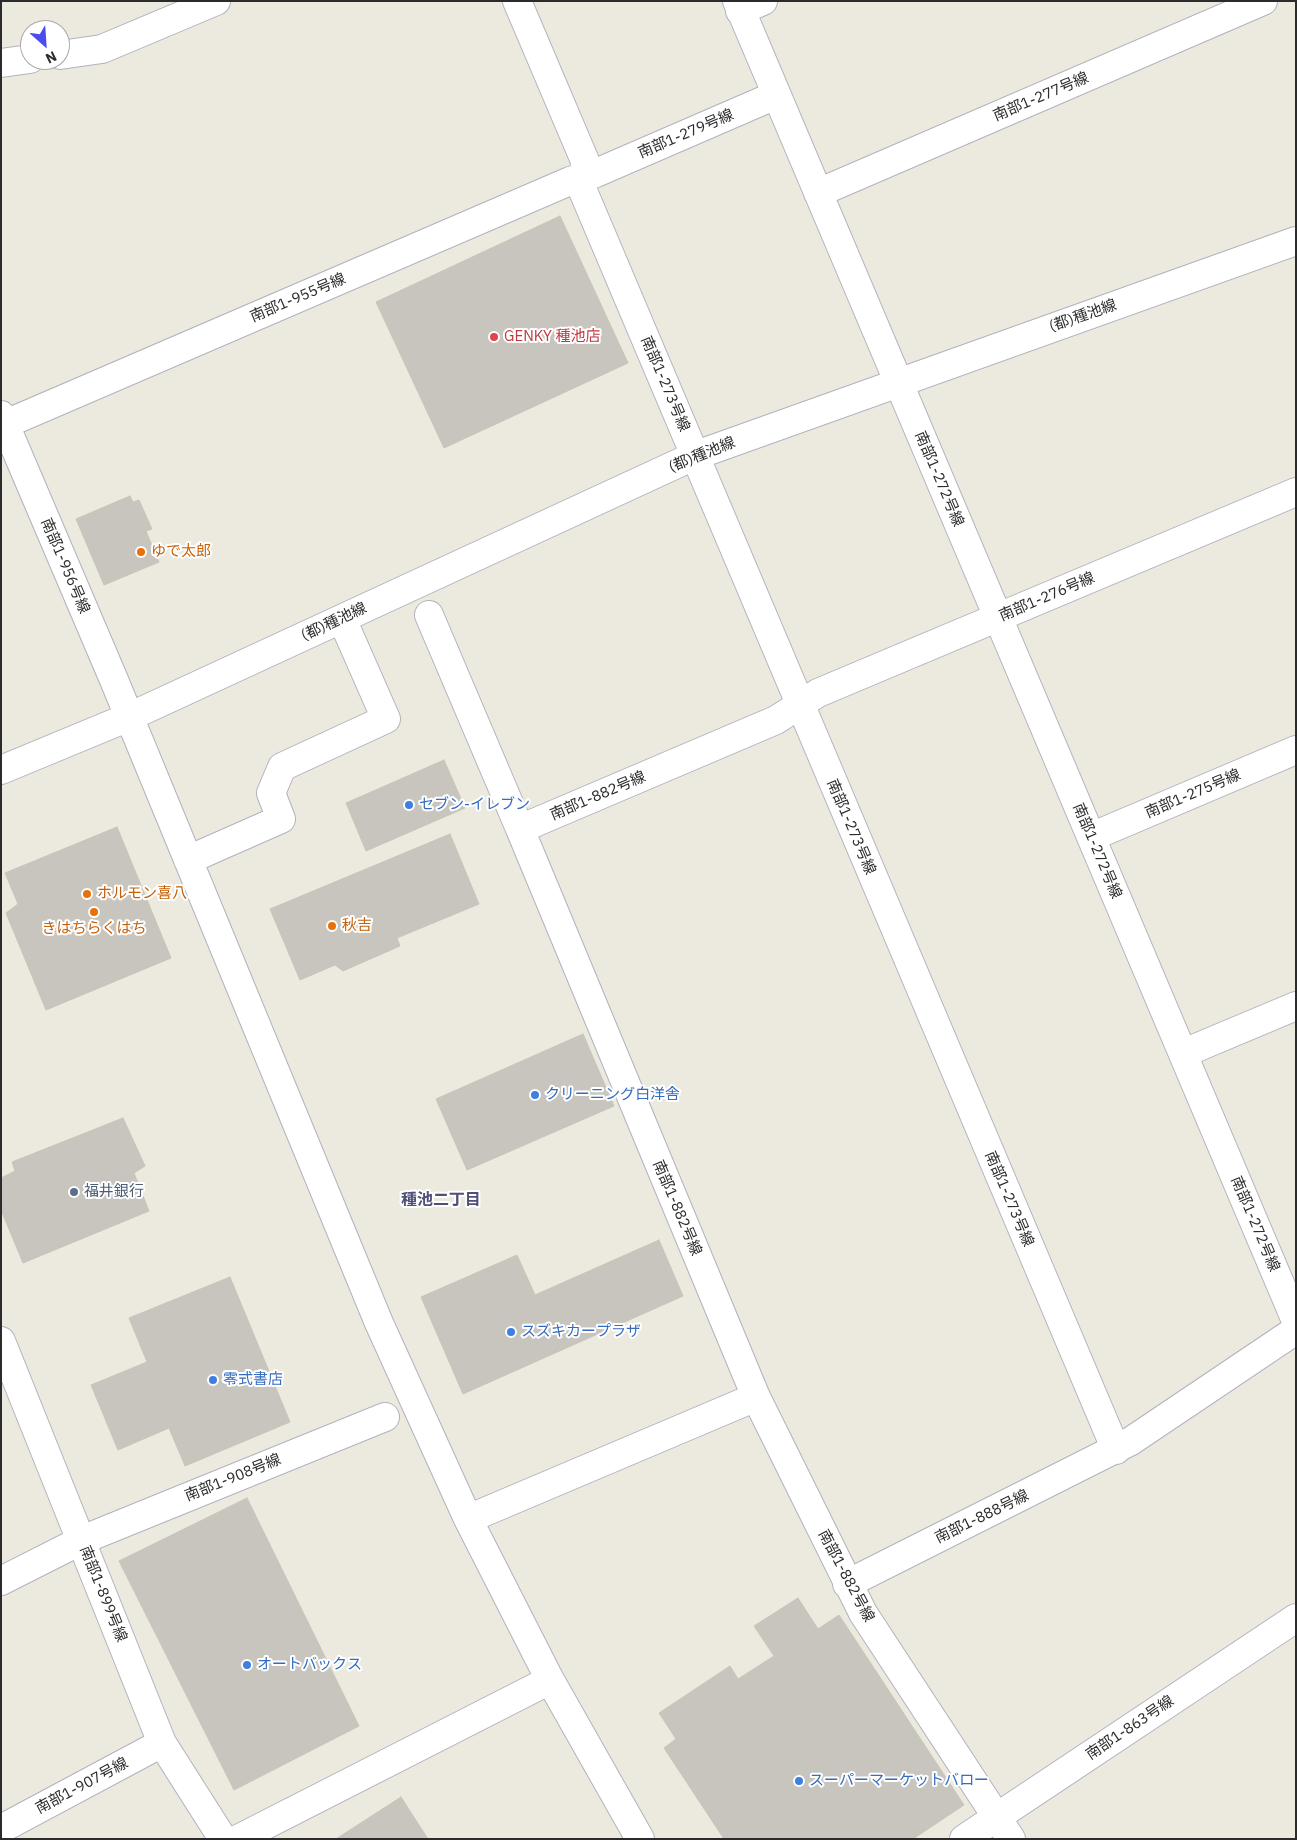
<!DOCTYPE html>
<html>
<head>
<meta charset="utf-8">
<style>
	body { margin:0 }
	#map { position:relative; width:1297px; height:1840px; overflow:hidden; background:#ece9df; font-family:"IBM Plex Sans",sans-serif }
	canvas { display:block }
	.frame { position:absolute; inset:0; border:2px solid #2b2b2b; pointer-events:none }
	.north { position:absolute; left:20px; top:20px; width:50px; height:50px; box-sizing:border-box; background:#fff; border:1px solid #aaa; border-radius:50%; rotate:154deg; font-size:14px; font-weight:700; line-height:20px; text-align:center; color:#2b2b2b }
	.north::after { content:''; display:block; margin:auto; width:18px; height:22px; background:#4b4cec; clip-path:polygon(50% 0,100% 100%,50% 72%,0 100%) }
</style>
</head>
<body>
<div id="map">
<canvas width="1297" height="1840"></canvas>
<div class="frame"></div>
<div class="north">N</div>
</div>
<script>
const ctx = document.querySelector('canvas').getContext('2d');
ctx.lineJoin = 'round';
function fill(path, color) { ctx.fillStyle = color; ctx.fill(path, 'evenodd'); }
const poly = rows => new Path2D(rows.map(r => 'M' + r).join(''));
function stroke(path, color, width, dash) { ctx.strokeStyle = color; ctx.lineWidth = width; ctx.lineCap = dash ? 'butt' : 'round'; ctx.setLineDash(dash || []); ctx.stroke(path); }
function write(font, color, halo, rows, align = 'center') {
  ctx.font = font + ' "IBM Plex Sans","Noto Sans JP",sans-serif'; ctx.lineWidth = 4; ctx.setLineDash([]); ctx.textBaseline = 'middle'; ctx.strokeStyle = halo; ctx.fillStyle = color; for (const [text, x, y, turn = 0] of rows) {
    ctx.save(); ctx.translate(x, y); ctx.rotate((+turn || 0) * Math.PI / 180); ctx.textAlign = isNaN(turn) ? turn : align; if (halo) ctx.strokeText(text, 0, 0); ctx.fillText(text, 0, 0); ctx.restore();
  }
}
const building = poly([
	[560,216,628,363,444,448,376,302,560,216],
	[130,496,133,502,139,500,152,529,146,531,159,562,104,585,76,519,130,496],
	[444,760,465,808,366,851,346,803,444,760],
	[117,827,171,958,46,1010,6,913,18,904,5,873,117,827],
	[450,834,479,904,397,938,400,946,343,971,335,965,300,980,270,909,450,834],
	[583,1034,614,1106,467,1170,436,1099,583,1034],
	[123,1118,145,1166,134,1173,149,1211,23,1263,1,1210,1,1178,15,1171,12,1162,123,1118],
	[659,1240,683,1296,463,1394,421,1297,517,1255,535,1295,659,1240],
	[230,1277,290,1422,185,1466,169,1428,118,1450,91,1385,147,1362,129,1318,230,1277],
	[247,1498,359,1726,234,1790,119,1561,247,1498],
	[798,1598,818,1629,839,1615,964,1805,913,1839,724,1839,664,1748,676,1739,659,1713,730,1666,738,1679,774,1656,754,1626,798,1598],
	[401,1797,428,1839,336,1839,401,1797]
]);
const minor = poly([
	[517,1,585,161,583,191,1116,1450],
	[737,1,1296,1321],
	[740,11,763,1],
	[60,55,102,49,216,1],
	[1,63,30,59],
	[818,193,1263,1],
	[1,415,114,680,379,1323,468,1519,550,1680,640,1839],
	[1,426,570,181,596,173,776,95],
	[429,615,520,829],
	[1,770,129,717,694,456,1296,241],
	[1091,837,1296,750],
	[188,860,281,819,271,793,282,767,386,719,342,619],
	[1184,1053,1296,1006],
	[1,1341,162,1743,223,1839],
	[468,1519,756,1397],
	[1,1581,82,1540,385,1417],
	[847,1584,1131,1441,1296,1330],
	[1,1829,162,1743],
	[238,1839,550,1680],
	[964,1839,1296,1618],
	[1011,1839,863,1613,756,1397,520,829,776,720,818,693,1296,492]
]);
const markers = [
	[494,337,5,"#e0444e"],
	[141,552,5,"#e8710a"],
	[409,805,5,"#3f7fe0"],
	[87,894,5,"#e8710a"],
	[94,912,5,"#e8710a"],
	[332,926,5,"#e8710a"],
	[535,1095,5,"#3f7fe0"],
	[74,1192,5,"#5c6f8a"],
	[511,1332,5,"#3f7fe0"],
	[213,1380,5,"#3f7fe0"],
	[247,1665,5,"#3f7fe0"],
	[799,1781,5,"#3f7fe0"]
];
const streetNames = [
	["南部1-277号線",1041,97,-23],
	["南部1-279号線",686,134,-23],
	["南部1-955号線",298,298,-23],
	["(都)種池線",1083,316,-19],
	["南部1-273号線",665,384,67],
	["(都)種池線",702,455,-22],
	["南部1-272号線",939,479,67],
	["南部1-956号線",65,566,67],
	["南部1-276号線",1047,597,-23],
	["(都)種池線",334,622,-25],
	["南部1-275号線",1193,794,-23],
	["南部1-882号線",598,796,-23],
	["南部1-273号線",851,827,67],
	["南部1-272号線",1097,851,67],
	["南部1-273号線",1009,1199,67],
	["南部1-882号線",677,1208,67],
	["南部1-272号線",1255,1224,67],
	["南部1-908号線",233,1478,-22],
	["南部1-888号線",982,1517,-26],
	["南部1-882号線",846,1576,62],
	["南部1-899号線",103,1594,68],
	["南部1-863号線",1130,1728,-34],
	["南部1-907号線",82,1786,-28]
];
const healthNames = [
	["GENKY 種池店",504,337]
];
const foodNames = [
	["ゆで太郎",151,552],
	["ホルモン喜八",97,894],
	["秋吉",342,926],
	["きはちらくはち",94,929,"center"]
];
const shopNames = [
	["セブン-イレブン",419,805],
	["クリーニング白洋舎",545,1095],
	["スズキカープラザ",521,1332],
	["零式書店",223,1380],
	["オートバックス",257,1665],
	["スーパーマーケットバロー",809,1781]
];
const serviceNames = [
	["福井銀行",84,1192]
];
const neighbourhoodNames = [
	["種池二丁目",441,1200]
];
fill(building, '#c8c5be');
stroke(building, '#c7c5b8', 1);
stroke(minor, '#b2b2be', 30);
stroke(minor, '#fff', 28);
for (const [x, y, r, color] of markers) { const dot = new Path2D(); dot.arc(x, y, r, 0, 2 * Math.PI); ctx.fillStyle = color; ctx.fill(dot); stroke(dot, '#fff', 2); }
write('15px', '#2b2b2b', '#fff', streetNames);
write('15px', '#be3a42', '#fff', healthNames, 'left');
write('15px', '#c56008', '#fff', foodNames, 'left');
write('15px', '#366cbe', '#fff', shopNames, 'left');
write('15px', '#4e5e75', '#fff', serviceNames, 'left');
write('bold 16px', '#4f4f79', '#fff', neighbourhoodNames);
</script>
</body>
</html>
